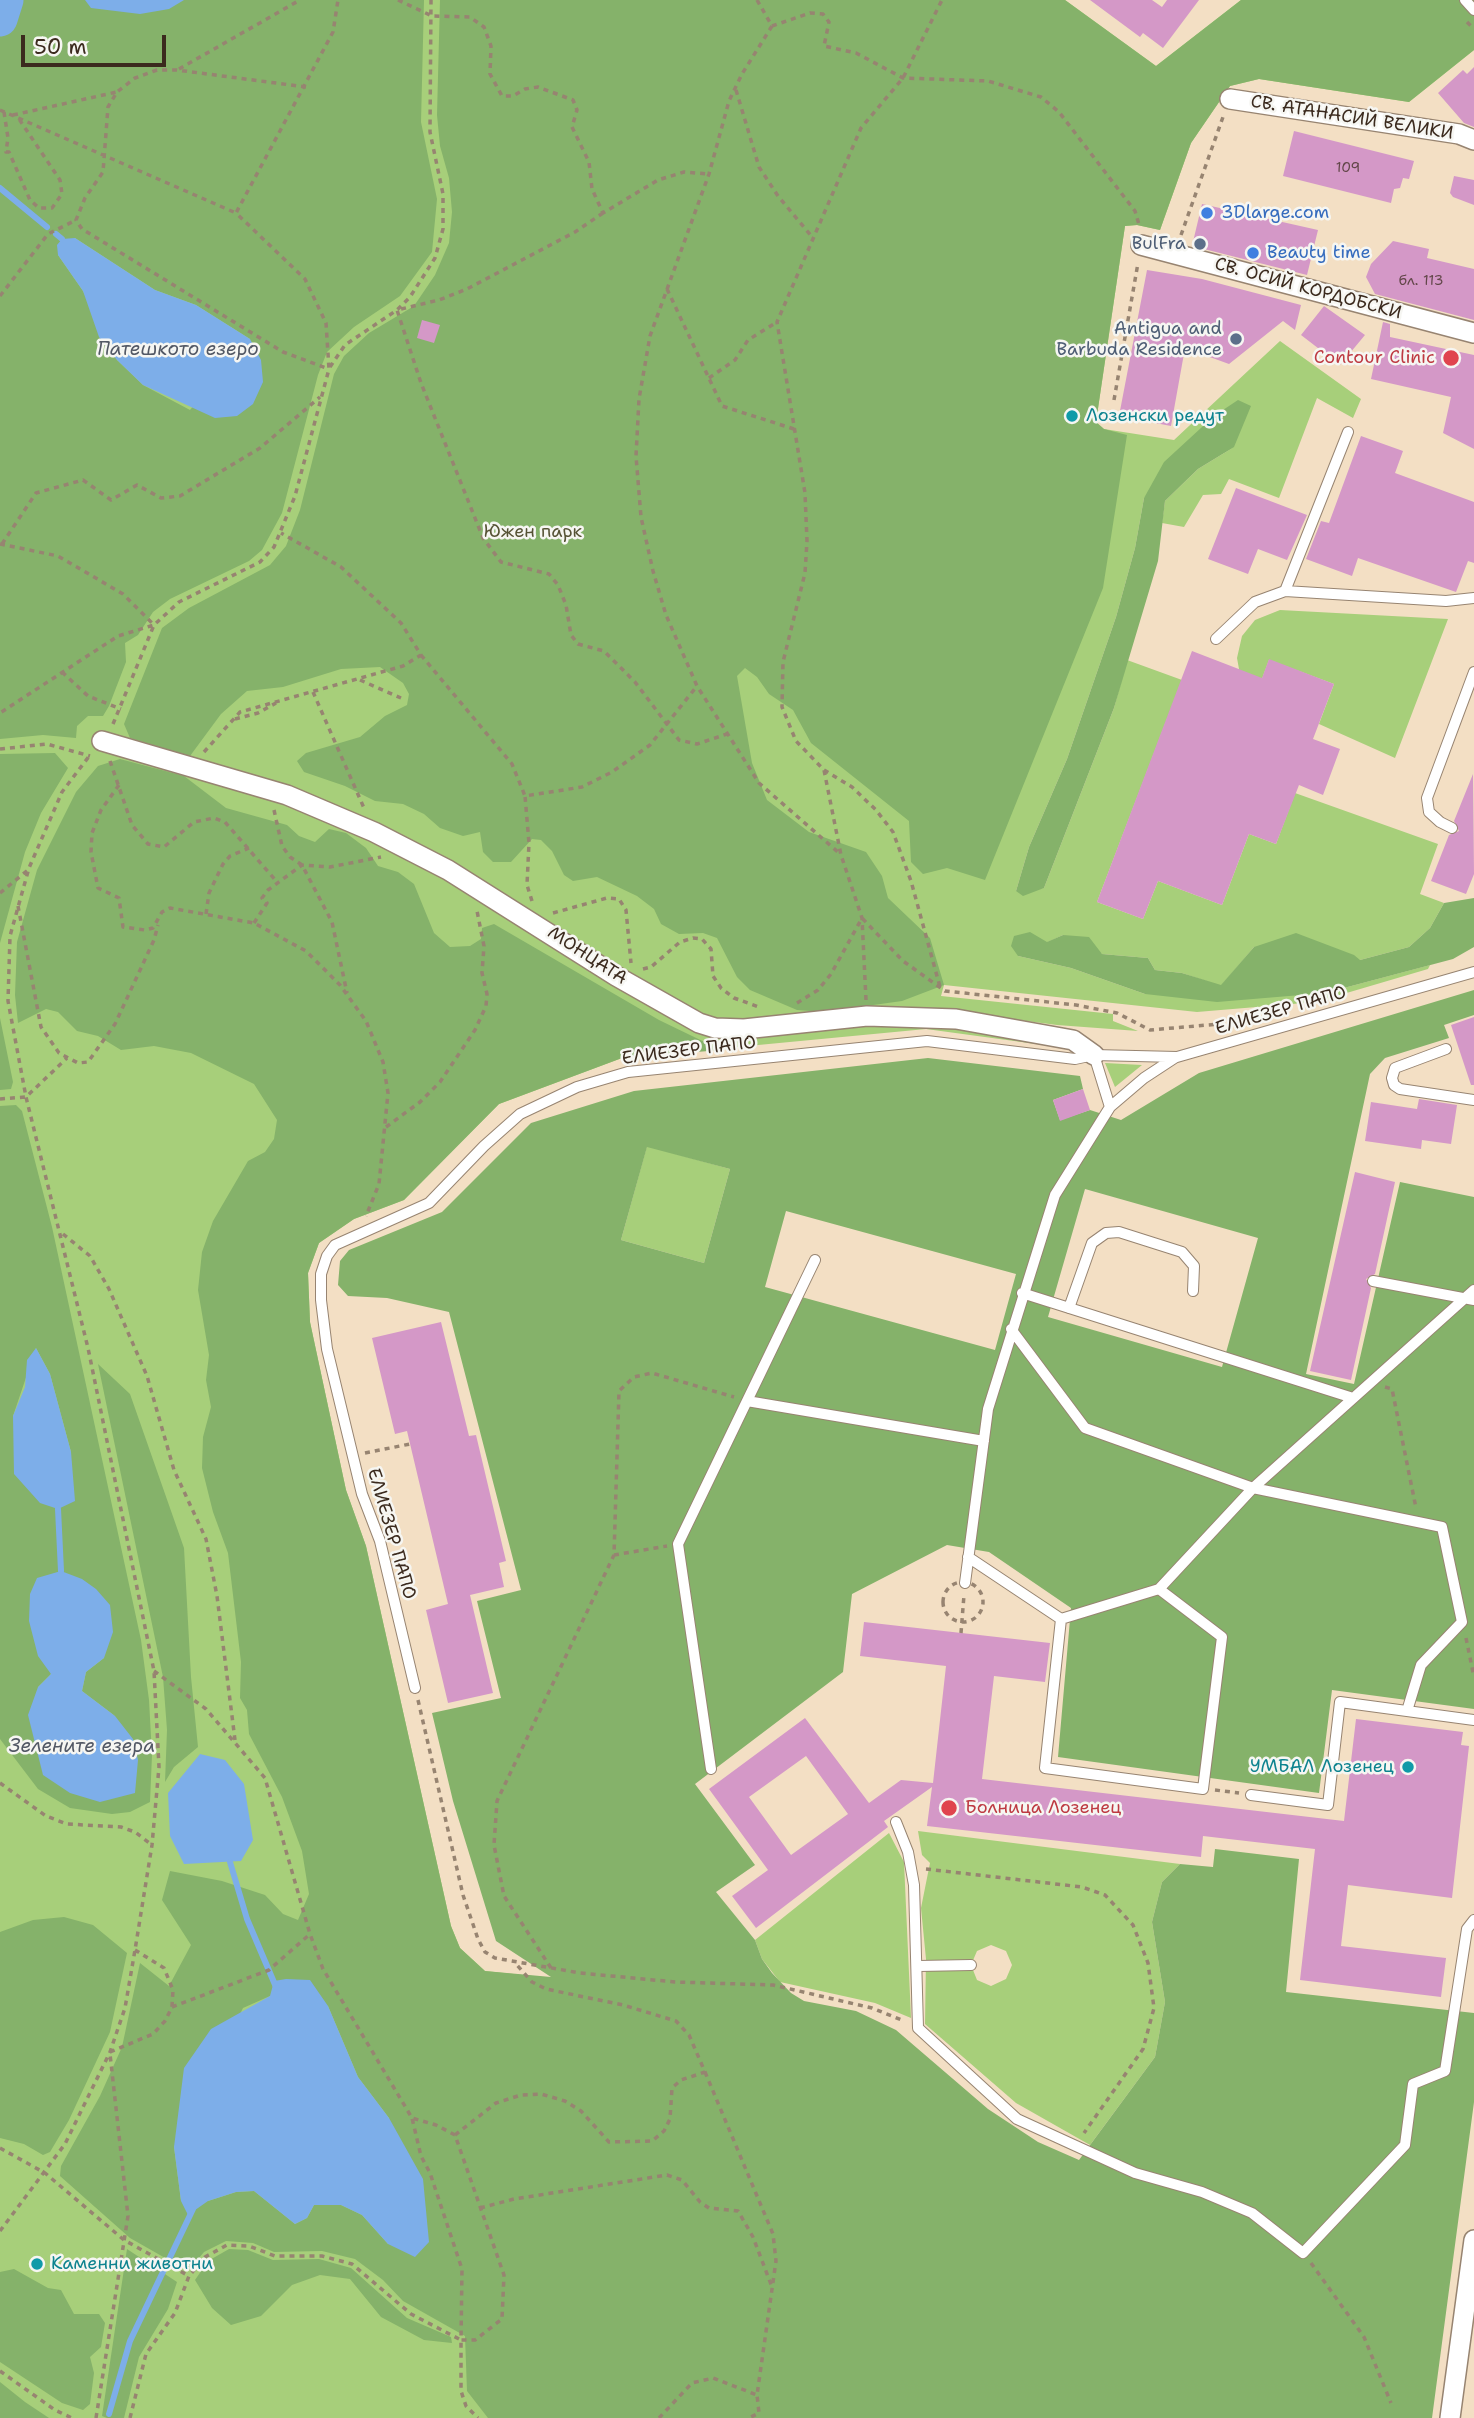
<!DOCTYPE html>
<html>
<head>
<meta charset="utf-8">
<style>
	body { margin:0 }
	#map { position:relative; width:1474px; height:2418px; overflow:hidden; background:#f3dfc4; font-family:"Shantell Sans",sans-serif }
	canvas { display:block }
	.scale { position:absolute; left:21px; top:35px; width:145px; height:32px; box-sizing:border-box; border:4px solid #3b2a1e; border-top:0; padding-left:9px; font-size:21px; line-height:24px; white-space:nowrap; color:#3b2a1e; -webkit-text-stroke:5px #f6f6f2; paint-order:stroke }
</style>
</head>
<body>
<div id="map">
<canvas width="1474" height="2418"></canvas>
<div class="scale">50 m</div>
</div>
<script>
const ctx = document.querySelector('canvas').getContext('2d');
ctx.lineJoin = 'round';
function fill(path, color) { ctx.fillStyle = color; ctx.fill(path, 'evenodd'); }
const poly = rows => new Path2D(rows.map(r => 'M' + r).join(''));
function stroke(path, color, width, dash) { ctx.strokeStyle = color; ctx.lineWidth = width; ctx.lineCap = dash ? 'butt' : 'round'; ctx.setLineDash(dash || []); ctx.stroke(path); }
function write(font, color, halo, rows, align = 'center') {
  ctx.font = font + ' "Shantell Sans",sans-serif'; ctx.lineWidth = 5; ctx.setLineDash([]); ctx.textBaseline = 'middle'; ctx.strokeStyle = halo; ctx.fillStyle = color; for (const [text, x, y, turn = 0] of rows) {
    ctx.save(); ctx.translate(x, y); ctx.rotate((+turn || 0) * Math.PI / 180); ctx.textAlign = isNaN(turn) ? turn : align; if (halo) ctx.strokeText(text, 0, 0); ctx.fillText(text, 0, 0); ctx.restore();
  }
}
const green = poly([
	[0,0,1065,0,1156,66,1241,0,1474,0,1474,50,1409,102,1259,79,1230,86,1191,143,1160,230,1137,225,1125,226,1096,422,1104,429,1174,440,1280,341,1361,399,1353,418,1317,398,1279,498,1229,479,1221,494,1203,495,1184,527,1162,523,1165,501,1198,469,1234,447,1144,498,1135,548,1116,617,1067,759,1029,847,1016,891,1044,888,1114,708,1127,660,1182,680,1097,902,1143,919,1158,881,1222,905,1249,834,1276,844,1295,793,1438,844,1420,894,1444,903,1430,928,1409,947,1360,960,1254,947,1221,986,1182,973,1155,970,1148,958,1102,954,1063,935,1018,956,1071,968,1145,994,1325,993,1430,965,1428,969,1316,1002,1197,1012,944,985,941,996,1113,1014,1113,1021,1138,1031,1057,1025,935,1009,928,1020,1073,1049,926,1029,622,1058,499,1104,404,1200,354,1219,319,1243,308,1273,310,1322,346,1490,366,1546,451,1926,460,1948,485,1971,552,1978,823,2418,0,2418],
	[1280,610,1448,619,1395,758,1319,724,1334,684,1269,660,1256,695,1233,686,1239,669,1237,658,1242,636,1255,620],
	[1105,1063,1142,1065,1115,1087],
	[647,1146,730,1169,704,1263,621,1240],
	[918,1831,1180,1864,1162,1882,1152,1922,1165,2002,1155,2057,1090,2145,1016,2103,925,2024,926,1959,921,1908,930,1863,922,1855],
	[991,1945,1006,1951,1012,1965,1006,1979,991,1986,977,1980,971,1965,977,1951],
	[889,1833,904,1862,911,2018,875,2003,780,1982,762,1959,755,1940]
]);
const forest = poly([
	[0,0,424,0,421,122,437,199,432,252,400,296,354,327,327,352,318,375,282,513,262,550,249,561,170,599,153,612,138,635,125,643,126,662,109,706,103,716,88,716,77,726,76,738,43,735,0,739],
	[75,238,155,290,196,305,250,339,190,410,143,385,117,360,83,291,58,255],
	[440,0,1065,0,1156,66,1241,0,1474,0,1474,50,1409,102,1259,79,1230,86,1191,143,1160,230,1137,225,1125,226,1096,422,1104,429,1127,435,1103,588,985,880,947,868,923,874,911,862,909,821,811,743,793,710,769,694,757,677,745,668,737,676,752,763,767,800,809,832,866,852,882,876,888,898,930,938,944,985,902,1001,823,1012,797,1010,750,990,737,977,717,938,703,933,679,934,661,924,654,909,637,896,597,877,573,881,564,875,552,851,541,840,532,839,511,862,493,862,483,852,480,832,463,836,440,828,424,814,403,804,375,801,345,786,304,772,297,761,306,753,360,737,385,716,407,705,409,694,403,683,380,667,341,669,283,687,247,691,221,714,190,756,130,738,124,724,162,628,189,608,270,565,286,546,300,510,334,374,344,356,369,333,414,306,435,275,449,243,452,212,449,178,440,146,437,115],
	[1238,400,1251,406,1234,447,1198,469,1165,501,1158,561,1114,708,1044,888,1023,896,1016,891,1029,847,1067,759,1116,617,1135,548,1144,498,1164,462,1214,416],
	[55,753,68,768,41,813,25,852,0,943,0,754],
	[120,759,184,776,226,808,287,825,299,836,315,842,329,829,346,833,366,848,378,866,398,872,414,884,434,933,450,947,470,946,481,939,482,928,494,924,659,1020,721,1050,622,1058,499,1104,404,1200,354,1219,319,1243,308,1273,310,1322,346,1490,366,1546,451,1926,460,1948,485,1971,551,1977,496,1941,453,1801,432,1713,501,1698,477,1601,521,1590,449,1312,387,1298,348,1296,338,1285,340,1261,349,1250,442,1212,531,1123,634,1091,928,1058,1080,1076,1083,1089,1053,1100,1060,1120,1090,1110,1121,1120,1199,1073,1474,990,1474,1015,1444,1025,1449,1038,1385,1058,1370,1074,1306,1374,1354,1384,1400,1182,1474,1197,1474,1709,1332,1690,1319,1793,1058,1757,1071,1608,989,1552,947,1545,852,1594,843,1672,695,1784,755,1865,716,1892,755,1940,762,1959,772,1973,791,1993,804,2001,856,2011,896,2030,988,2109,1038,2142,1079,2160,1155,2057,1165,2002,1152,1922,1162,1882,1180,1864,1213,1867,1215,1849,1299,1859,1286,1992,1474,2013,1474,2102,1432,2418,488,2418,467,2391,465,2336,403,2301,383,2280,355,2259,322,2251,274,2252,253,2243,226,2241,204,2252,188,2271,130,2238,60,2176,61,2166,100,2096,122,2047,140,1963,169,1986,191,1945,162,1900,170,1871,222,1881,265,1895,283,1914,298,1920,309,1894,302,1851,282,1797,249,1734,247,1710,240,1698,241,1662,228,1553,213,1512,202,1468,203,1437,211,1407,206,1380,209,1355,198,1290,202,1252,213,1221,248,1161,265,1152,274,1139,277,1120,254,1084,191,1053,154,1046,121,1050,98,1036,77,1031,58,1012,46,1009,18,1023,15,995,17,942,37,870,76,792,98,766],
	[647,1147,730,1169,704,1263,621,1240],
	[1085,1189,1258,1238,1222,1367,1048,1317],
	[786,1211,1016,1274,995,1350,765,1287],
	[270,1996,328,2006,358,2077,389,2118,388,2244,362,2215,341,2205,314,2205,307,2218,295,2224,254,2191,236,2192,208,2201,181,2201,174,2147,243,2008],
	[1474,898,1474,947,1453,959,1325,993,1217,1002,1145,994,1071,968,1018,956,1011,946,1014,936,1030,932,1047,942,1063,935,1089,937,1102,954,1148,958,1155,970,1182,973,1221,985,1254,947,1296,933,1354,955,1360,960,1409,947,1430,928,1444,903],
	[0,1018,13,1082,11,1089,0,1090],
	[16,1105,22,1111,52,1227,141,1640,149,1700,152,1755,150,1802,130,1812,112,1814,70,1808,38,1789,0,1739,0,1106],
	[36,1348,50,1374,71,1452,13,1416],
	[104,1658,86,1672,82,1691,115,1716,38,1687,51,1674],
	[98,1364,130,1394,184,1548,191,1677,198,1747,174,1767,165,1782,167,1730,163,1677],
	[64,1917,93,1925,127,1953,110,2032,69,2120,50,2152,43,2155,24,2144,0,2138,0,1932,33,1920],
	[127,2249,177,2282,168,2309,139,2357,124,2418,107,2418,102,2416],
	[229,2249,248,2250,273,2260,319,2259,351,2268,407,2318,451,2337,452,2343,424,2340,381,2317,350,2279,320,2275,292,2285,261,2316,231,2325,212,2308,195,2280,208,2261],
	[14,2269,48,2288,61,2290,74,2314,99,2314,105,2323,101,2347,90,2357,94,2373,90,2404,83,2410,62,2403,0,2362,0,2272],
	[0,2382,25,2402,49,2418,0,2418]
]);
const water = poly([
	[85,0,184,0,169,9,140,14,91,8],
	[75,238,155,290,196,305,250,339,261,360,263,382,253,404,237,416,215,418,143,385,117,360,99,337,83,291,58,255,57,245,62,239],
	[36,1348,50,1374,71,1452,75,1501,58,1509,40,1503,14,1474,13,1416,25,1387,27,1360],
	[61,1571,82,1579,96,1589,110,1605,113,1632,104,1658,86,1672,82,1691,115,1716,133,1739,138,1760,135,1793,100,1802,70,1793,43,1775,28,1715,38,1687,51,1674,38,1656,29,1621,30,1594,37,1578],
	[200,1754,225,1760,244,1784,253,1840,241,1861,184,1864,170,1836,168,1793],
	[286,1979,310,1980,328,2006,358,2077,389,2118,423,2179,429,2242,415,2257,388,2244,362,2215,341,2205,314,2205,307,2218,295,2224,254,2191,236,2192,208,2201,188,2215,181,2201,174,2147,184,2068,211,2029,270,1996,274,1981]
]);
const stream = poly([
	[0,188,47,227],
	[56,234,62,239],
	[58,1509,61,1571],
	[230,1862,247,1919,276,1987],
	[109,2414,130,2341,193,2209]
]);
const river = poly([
	[0,19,6,0]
]);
const building = poly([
	[1090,0,1152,0,1162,7,1167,0,1199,0,1163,48,1143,33,1140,37],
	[1474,67,1474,127,1464,123,1438,93,1463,70,1467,74],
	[1294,131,1414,161,1409,179,1403,178,1400,188,1394,189,1391,203,1283,176],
	[1454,176,1474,180,1474,205,1453,197,1450,193],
	[1202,204,1318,230,1307,275,1192,246],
	[1393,241,1429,249,1427,258,1474,269,1474,320,1375,294,1366,277,1371,264],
	[1147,270,1202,279,1301,305,1295,330,1283,321,1229,364,1185,348,1171,426,1119,416],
	[1324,306,1365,335,1340,365,1301,335],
	[422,320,440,325,434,343,417,338],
	[1383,322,1390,324,1390,337,1474,355,1474,449,1443,433,1451,397,1371,379],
	[1361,436,1403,451,1395,473,1474,502,1474,563,1468,561,1456,592,1358,558,1352,576,1306,559,1321,521,1329,523],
	[1236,488,1307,515,1287,560,1258,549,1248,574,1208,559],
	[1192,651,1262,678,1269,659,1334,684,1313,739,1340,749,1323,795,1299,785,1276,844,1249,834,1222,905,1158,881,1143,919,1097,902],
	[1473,774,1474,874,1466,894,1431,881,1449,835,1459,831,1454,821],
	[1474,1017,1474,1085,1471,1085,1451,1025],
	[1083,1089,1090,1110,1060,1121,1053,1100],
	[1419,1099,1457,1105,1451,1144,1422,1140,1421,1149,1365,1141,1371,1102,1417,1109],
	[1355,1172,1395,1182,1375,1274,1366,1279,1371,1288,1351,1380,1310,1371],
	[441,1322,469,1436,476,1435,506,1561,499,1563,504,1587,470,1595,493,1693,448,1703,426,1610,448,1604,407,1431,395,1434,372,1338],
	[864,1622,1050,1643,1045,1682,994,1676,982,1779,1344,1821,1356,1719,1463,1732,1461,1745,1469,1746,1452,1898,1348,1885,1341,1946,1446,1958,1441,1997,1300,1980,1315,1849,1203,1836,1201,1857,927,1826,932,1787,884,1821,888,1827,756,1928,732,1896,768,1870,709,1789,805,1718,869,1803,901,1780,933,1783,946,1666,860,1656],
	[806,1756,848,1814,791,1855,749,1797]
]);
const path = poly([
	[398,0,432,16,470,17,484,27,491,46,490,74,502,96,513,96,525,89,538,87,573,100,577,110,572,127,589,162,592,189,603,213,658,180,684,172,709,174],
	[757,0,772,26,810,13,823,14,829,22,824,46,856,53,903,78,988,81,1041,97,1059,112,1135,211,1140,228],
	[1467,22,1474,29],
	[772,26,742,74,729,101,709,174,650,336,639,399,636,456,641,517,653,571,666,615,697,686,759,783,839,853],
	[179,69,300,0],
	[306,87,177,70,157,70,135,78,117,92,108,107,103,172,85,198,76,220,82,229,283,352,329,369],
	[736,90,759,167,778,196,813,238],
	[0,110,236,213],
	[4,112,8,138,6,152,9,152,30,200,39,208,52,208,62,194,60,180,19,119],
	[13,115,117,92],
	[603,213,575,232,467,289,439,300,397,310,421,383,483,538,501,562,549,574,558,585,566,605,571,635,578,644,604,651,635,682,679,740,697,744,727,734],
	[1181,235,1223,117],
	[667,289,722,406,794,429],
	[0,296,48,234,76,220],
	[330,367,345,345,397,310,410,297,435,258,443,229,443,194,430,132,431,0],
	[709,378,735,360,748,340,777,322],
	[1114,400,1138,263],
	[0,544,58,556,123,594,154,625,118,636,0,713],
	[2,544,36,493,83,480,111,500,137,485,161,498,180,496,260,448,320,397],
	[421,655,512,764,525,796],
	[62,672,88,696,121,709],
	[360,680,401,698],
	[313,692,364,808],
	[235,719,258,713,276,703],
	[113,724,154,625,179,602,260,562,274,547,295,496,329,369,326,323,305,279,236,213,333,32,338,0],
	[0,749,47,744,90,756],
	[204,752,240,712,403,666,421,655,401,623,341,567,281,533],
	[110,761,132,825,148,844,164,847,194,822,214,818,225,822,277,882],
	[824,770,852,787,876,810,893,832,911,881,940,987],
	[119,785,101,810,92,833,91,852,98,888,119,898,123,927,145,930,153,928,162,912,170,908,254,923,306,951,340,985,366,1021,383,1062,388,1093,379,1184,366,1216],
	[274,810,282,846,290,857,302,865,332,922,347,993],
	[0,893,28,870],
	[532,901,527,885,529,843,525,796,582,787,612,772,650,745,697,686],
	[18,906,41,1027,59,1053,78,1063,88,1062,115,1024,154,940,158,925],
	[553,913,607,898,619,899,626,910,631,963],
	[206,914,209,893,223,864,230,856,249,848],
	[254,923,267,903,262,898,268,890,302,865,330,867,381,857],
	[643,969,651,967,680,942,693,938,702,939,711,949,713,976,721,988,734,998,759,1007],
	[866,1000,862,918,841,855,824,770,796,741,782,707,783,662,805,573,807,541,805,493,777,322,861,128,903,78,942,0],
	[797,1003,818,990,831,974,862,918,903,961,945,991,1076,1005,1117,1013,1150,1030,1242,1022],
	[0,1099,26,1097,67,1058],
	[386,1127,420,1102,440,1082,475,1030,486,1006,487,994,482,973,484,946,477,911],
	[63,1234,90,1256,109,1289,147,1376,174,1470,206,1539,217,1596,235,1740],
	[1385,1387,1392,1389,1416,1508],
	[365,1453,410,1444],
	[614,1555,667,1546],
	'943 1602a20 20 0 1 1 40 0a20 20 0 1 1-40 0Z',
	[961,1633,964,1595],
	[1466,1638,1474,1677],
	[154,1671,206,1709,265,1778,310,1934,323,1969,412,2118,436,2125,455,2135,504,2275,502,2319,475,2340,461,2340,462,2269,430,2173,421,2156,412,2118],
	[418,1700,463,1895,478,1939,485,1952,495,1958,580,1973,675,1982,773,1985,872,2008,904,2021],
	[0,1783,46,1816,67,1824,121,1827,135,1832,152,1845],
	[1215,1790,1239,1793],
	[926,1869,1082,1887,1105,1895,1133,1925,1148,1963,1154,2008,1143,2049,1084,2133],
	[551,1968,504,1896,494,1845,497,1801,614,1555,619,1391,634,1377,652,1373,734,1397],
	[172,2007,269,1970,310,1934],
	[110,2052,153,2034,165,2021,172,2007,173,1990,164,1968,135,1950],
	[705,2072,773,2234,776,2261,757,2395,759,2413,749,2418],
	[455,2135,496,2103,521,2095,541,2094,565,2101,581,2111,609,2142,652,2141,664,2131,670,2119,672,2088,681,2080,705,2072,689,2035,676,2021,623,2005,546,1989,532,1982,517,1965],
	[0,2148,45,2173,124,2240,189,2276],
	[480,2208,514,2199,667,2175,682,2180,700,2202,709,2208,738,2211,753,2237,772,2287],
	[0,2231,65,2144,110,2052,125,2008,135,1950,152,1845,159,1767,154,1671,88,1348,26,1097,8,1001,10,936,29,868,62,792,90,755],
	[1311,2263,1364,2337,1391,2403],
	[0,2371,55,2410,72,2418],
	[96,2418,128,2216,110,2054],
	[130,2418,146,2354,175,2313,189,2276,205,2257,227,2245,249,2246,275,2256,322,2256,352,2264,411,2314,461,2340,461,2391,466,2406,478,2418],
	[659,2418,692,2383,713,2378,757,2395]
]);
const lane = poly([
	[1465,0,1474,10],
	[1285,591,1348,432],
	[1216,639,1255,602,1285,591,1446,601,1474,598],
	[1452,828,1440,822,1429,812,1427,798,1474,672],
	[1446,1049,1395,1068,1392,1078,1394,1085,1400,1089,1474,1100],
	[1094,1055,1110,1107],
	[1373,1281,1474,1300],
	[1022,1293,1353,1398],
	[1069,1308,1092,1243,1106,1233,1119,1232,1182,1252,1194,1266,1193,1291],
	[1011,1329,1085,1428,1253,1488,1442,1527,1462,1622,1421,1665,1407,1711],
	[747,1401,984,1441],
	[968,1557,1061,1619,1045,1768,1203,1789,1222,1637,1159,1589,1061,1619],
	[965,1583,988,1409,1055,1195,1110,1107,1144,1078,1176,1057],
	[1159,1589,1253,1488,1474,1290],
	[415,1688,380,1541,362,1494,327,1349,321,1300,321,1274,327,1256,335,1245,429,1203,484,1146,520,1114,577,1087,628,1072,927,1041,1075,1059,1094,1055,1177,1057,1474,972],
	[711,1769,678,1544,815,1260],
	[1251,1795,1328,1805,1340,1702,1474,1720],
	[896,1822,908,1852,914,1885,918,2028,1017,2119,1135,2173,1202,2192,1252,2213,1303,2253,1405,2145,1413,2084,1445,2071,1467,1929,1474,1920],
	[919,1966,971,1965]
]);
const street = poly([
	[1230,99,1459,134,1474,140],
	[1141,245,1474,333],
	[102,741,287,795,374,832,448,870,616,976,699,1023,715,1028,744,1029,867,1016,956,1019,1073,1040,1094,1055],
	[1450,2418,1474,2240]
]);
const markers = [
	[1207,213,7,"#3f7fe0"],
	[1200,244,7,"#5c6f8a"],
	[1253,253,7,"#3f7fe0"],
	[1236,339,7,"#5c6f8a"],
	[1451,358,9,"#e0444e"],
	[1072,416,7,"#0f9aa8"],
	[1408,1767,7,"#0f9aa8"],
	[949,1808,9,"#e0444e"],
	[37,2264,7,"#0f9aa8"]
];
const numberNames = [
	["109",1348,168],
	["бл. 113",1421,281]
];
const streetNames = [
	["СВ. АТАНАСИЙ ВЕЛИКИ",1352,118,9],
	["СВ. ОСИЙ КОРДОБСКИ",1308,289,15],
	["МОНЦАТА",587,956,33],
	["ЕЛИЕЗЕР ПАПО",1281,1011,-16],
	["ЕЛИЕЗЕР ПАПО",689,1051,-7],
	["ЕЛИЕЗЕР ПАПО",391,1534,74]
];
const shopNames = [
	["3Dlarge.com",1221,213],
	["Beauty time",1267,253]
];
const serviceNames = [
	["BulFra",1186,244],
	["Antigua and",1222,329],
	["Barbuda Residence",1222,350]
];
const healthNames = [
	["Contour Clinic",1435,358],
	["Болница Лозенец",965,1808,"left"]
];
const cultureNames = [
	["Лозенски редут",1086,416],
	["УМБАЛ Лозенец",1394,1767,"right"],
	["Каменни животни",51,2264]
];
const parkNames = [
	["Южен парк",533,532]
];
const waterNames = [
	["Патешкото езеро",178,350],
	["Зелените езера",82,1747]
];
fill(green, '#a7cf7a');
fill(forest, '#85b26a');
fill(water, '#7daee9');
stroke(stream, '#7daee9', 6);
stroke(river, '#7daee9', 35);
fill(building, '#d498c7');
stroke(lane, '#978471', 12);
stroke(street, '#978471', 22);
stroke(path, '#978471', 3.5, [5, 5]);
stroke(lane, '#fff', 10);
stroke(street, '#fff', 19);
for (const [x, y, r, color] of markers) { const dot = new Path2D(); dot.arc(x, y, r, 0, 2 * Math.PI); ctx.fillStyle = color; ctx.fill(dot); stroke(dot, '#f6f6f2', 2.5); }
write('14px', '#614648', null, numberNames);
write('18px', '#3b2a1e', '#f6f6f2', streetNames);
write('18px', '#366cbe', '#f6f6f2', shopNames, 'left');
write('18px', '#4e5e75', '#f6f6f2', serviceNames, 'right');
write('18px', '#be3a42', '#f6f6f2', healthNames, 'right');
write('18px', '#0d838f', '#f6f6f2', cultureNames, 'left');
write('18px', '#565335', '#f6f6f2', parkNames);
write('italic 19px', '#525865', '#f6f6f2', waterNames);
</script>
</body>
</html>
